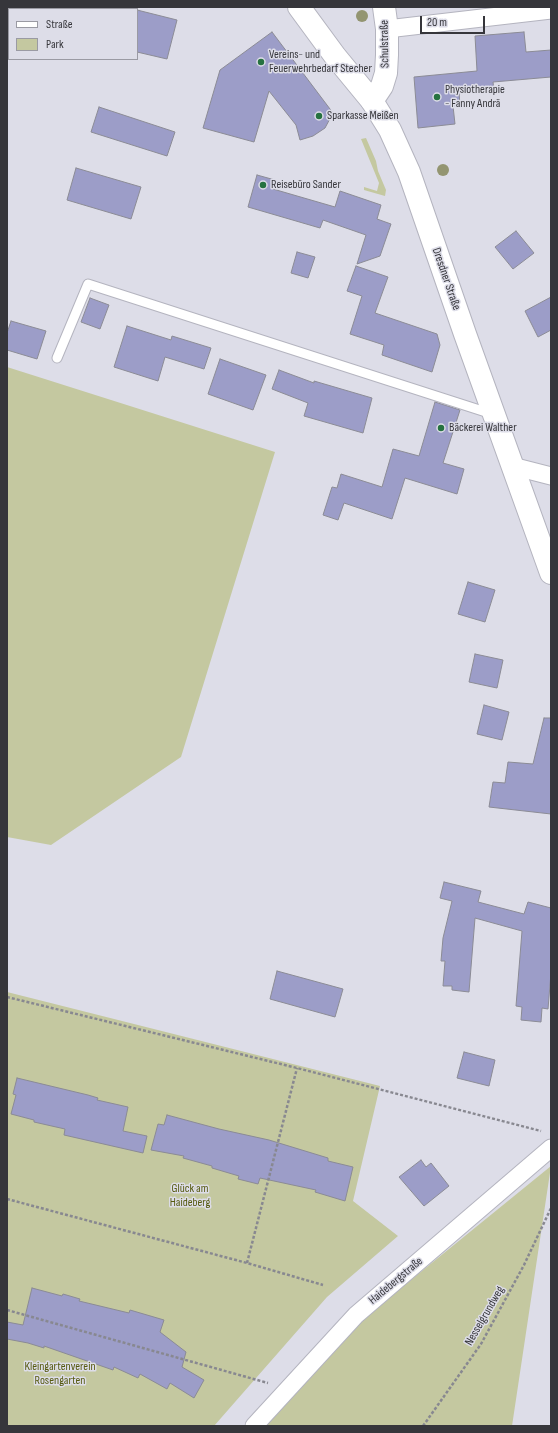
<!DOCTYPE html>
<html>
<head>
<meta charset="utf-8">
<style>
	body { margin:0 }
	#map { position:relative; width:558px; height:1433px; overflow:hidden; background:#dddde8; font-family:"Sofia Sans Condensed",sans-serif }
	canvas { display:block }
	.frame { position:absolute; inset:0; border:8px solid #36363b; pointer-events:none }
	.legend { position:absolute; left:8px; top:8px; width:130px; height:52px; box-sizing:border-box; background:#dddde8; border:1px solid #9a9aa3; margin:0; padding:5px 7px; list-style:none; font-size:12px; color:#36363b }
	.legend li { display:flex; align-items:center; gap:8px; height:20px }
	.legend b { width:20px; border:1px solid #9a9aa3 }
	.scale { position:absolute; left:420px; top:16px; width:65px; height:18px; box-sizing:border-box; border:2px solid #36363b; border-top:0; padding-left:5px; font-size:12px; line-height:14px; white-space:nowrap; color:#36363b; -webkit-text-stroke:3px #dddde8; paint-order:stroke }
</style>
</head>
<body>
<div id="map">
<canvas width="558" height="1433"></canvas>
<div class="frame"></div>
<ul class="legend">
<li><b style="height:5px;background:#fff"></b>Straße</li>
<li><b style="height:11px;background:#c4c8a0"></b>Park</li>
</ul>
<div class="scale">20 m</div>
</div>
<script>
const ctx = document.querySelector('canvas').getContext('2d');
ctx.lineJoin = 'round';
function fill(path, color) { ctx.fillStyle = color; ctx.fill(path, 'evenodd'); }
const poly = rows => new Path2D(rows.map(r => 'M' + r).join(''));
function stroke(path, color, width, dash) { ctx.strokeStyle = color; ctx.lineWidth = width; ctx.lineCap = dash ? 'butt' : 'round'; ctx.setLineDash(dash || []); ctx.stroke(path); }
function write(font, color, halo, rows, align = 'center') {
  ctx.font = font + ' "Sofia Sans Condensed",sans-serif'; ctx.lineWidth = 3; ctx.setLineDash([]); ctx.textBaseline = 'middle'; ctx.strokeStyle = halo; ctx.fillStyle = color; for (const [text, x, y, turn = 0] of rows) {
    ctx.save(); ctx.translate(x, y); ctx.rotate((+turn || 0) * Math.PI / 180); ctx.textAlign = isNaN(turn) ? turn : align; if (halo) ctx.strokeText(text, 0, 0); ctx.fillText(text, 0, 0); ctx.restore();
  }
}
const green = poly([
	[366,138,376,161,378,171,386,190,385,196,364,190,364,187,377,191,379,183,361,139],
	[7,367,275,452,181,757,51,845,7,837],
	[7,992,380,1086,353,1201,398,1236,327,1297,214,1426,7,1426],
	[551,1166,512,1426,263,1426,369,1314]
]);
const building = poly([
	[137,10,177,20,167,59,137,52,137,10],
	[272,32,333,113,325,128,313,136,300,140,296,125,269,91,254,142,203,128,220,70,272,32],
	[524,32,526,52,551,50,551,77,493,82,494,90,459,92,460,105,453,106,455,124,418,128,414,77,477,71,475,36,524,32],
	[99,107,175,132,167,156,91,132,99,107],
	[76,168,141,187,131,219,67,200,76,168],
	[257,175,275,180,273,189,335,207,340,191,381,205,377,219,391,224,380,256,357,264,366,235,323,220,320,228,248,207,257,175],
	[516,231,534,253,513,269,495,247,516,231],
	[297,252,315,257,308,278,291,273,297,252],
	[356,266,388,277,375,313,437,334,440,345,432,372,382,355,384,345,350,334,362,296,347,291,356,266],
	[551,297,551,330,538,337,525,311,551,297],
	[90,298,109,305,100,329,81,322,90,298],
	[11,321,46,331,37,359,7,350,7,333,11,321],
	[127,326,171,340,172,336,211,348,204,369,165,357,158,381,114,367,127,326],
	[220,359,266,375,253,410,208,394,220,359],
	[279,370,314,383,314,381,372,398,363,433,304,416,308,403,272,389,279,370],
	[435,402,460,410,443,463,464,469,457,494,405,478,392,519,344,503,338,520,323,515,332,487,337,488,341,474,382,487,393,449,419,456,435,402],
	[468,582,495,590,485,622,458,614,468,582],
	[475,654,503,660,497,688,469,682,475,654],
	[484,705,509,712,502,740,477,734,484,705],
	[544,718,551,718,551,814,489,807,493,782,505,783,508,762,533,764,544,718],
	[444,882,481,891,478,902,524,914,528,902,551,908,551,973,548,1009,542,1008,541,1022,521,1020,522,1007,516,1006,522,931,475,918,469,992,452,990,452,986,443,986,445,961,441,961,443,938,452,901,440,898,444,882],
	[277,971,343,989,335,1017,270,999,277,971],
	[464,1052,495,1060,489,1086,457,1078,464,1052],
	[17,1078,88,1095,98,1098,97,1100,128,1107,123,1131,147,1136,143,1153,64,1135,65,1129,34,1122,34,1120,11,1114,16,1095,13,1094,17,1078],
	[167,1115,219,1129,269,1140,328,1158,328,1161,353,1167,345,1201,315,1192,316,1190,260,1178,258,1184,238,1179,239,1176,212,1168,212,1166,183,1158,184,1156,151,1150,158,1124,164,1125,167,1115],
	[421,1160,426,1167,431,1163,449,1186,424,1206,399,1177,421,1160],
	[32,1288,62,1296,63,1294,80,1299,79,1301,129,1313,130,1310,164,1320,160,1332,186,1352,182,1367,204,1380,194,1398,170,1383,167,1389,140,1374,138,1378,114,1367,113,1370,44,1346,44,1348,28,1343,7,1339,7,1322,23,1325,32,1288]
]);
const path = poly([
	[7,997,297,1068,541,1131],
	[7,1199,247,1263,323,1285],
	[247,1263,297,1068],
	[7,1310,268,1383],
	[423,1426,481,1344,524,1265,551,1208]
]);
const service = poly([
	[57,358,88,284,492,414]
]);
const minor = poly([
	[387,29,551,10],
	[512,466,551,476],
	[254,1426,356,1315,551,1148]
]);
const tertiary = poly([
	[372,101,382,86,386,73,387,55,387,29,384,7]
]);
const secondary = poly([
	[299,7,335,56,372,101,390,130,409,172,465,334,551,573]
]);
const trees = [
	[362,16],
	[443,170]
];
const markers = [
	[261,62,4,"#267240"],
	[437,97,4,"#267240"],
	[319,116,4,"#267240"],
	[263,185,4,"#267240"],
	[441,428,4,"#267240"]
];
const streetNames = [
	["Schulstraße",385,44,-91],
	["Dresdner Straße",446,279,71],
	["Haidebergstraße",396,1281,-40],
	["Nesselgrundweg",485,1316,-60]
];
const poiNames = [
	["Vereins- und",269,55],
	["Feuerwehrbedarf Stecher",269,69],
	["Physiotherapie",445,90],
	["- Fanny Andrä",445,104],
	["Sparkasse Meißen",327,116],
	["Reisebüro Sander",271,185],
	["Bäckerei Walther",449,428]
];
const parkNames = [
	["Glück am",190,1189],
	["Haideberg",190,1203],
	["Kleingartenverein",60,1367],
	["Rosengarten",60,1381]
];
fill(green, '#c4c8a0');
fill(building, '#9c9dc8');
stroke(building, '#8b8b95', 1);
stroke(service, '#b4b4bf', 11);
stroke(minor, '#b4b4bf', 19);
stroke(tertiary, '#b4b4bf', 24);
stroke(secondary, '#b4b4bf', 24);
stroke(path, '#888890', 2.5, [3, 2]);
stroke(service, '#fff', 9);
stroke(minor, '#fff', 17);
stroke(tertiary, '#fff', 22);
stroke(secondary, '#fff', 22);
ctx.fillStyle = '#939571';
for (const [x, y] of trees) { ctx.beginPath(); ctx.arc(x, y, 6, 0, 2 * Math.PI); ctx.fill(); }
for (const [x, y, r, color] of markers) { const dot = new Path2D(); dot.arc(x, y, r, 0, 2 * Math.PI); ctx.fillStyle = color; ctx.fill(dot); stroke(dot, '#dddde8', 1.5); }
write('12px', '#36363b', '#dddde8', streetNames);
write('12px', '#36363b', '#dddde8', poiNames, 'left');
write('12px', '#565a10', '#dddde8', parkNames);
</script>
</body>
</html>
